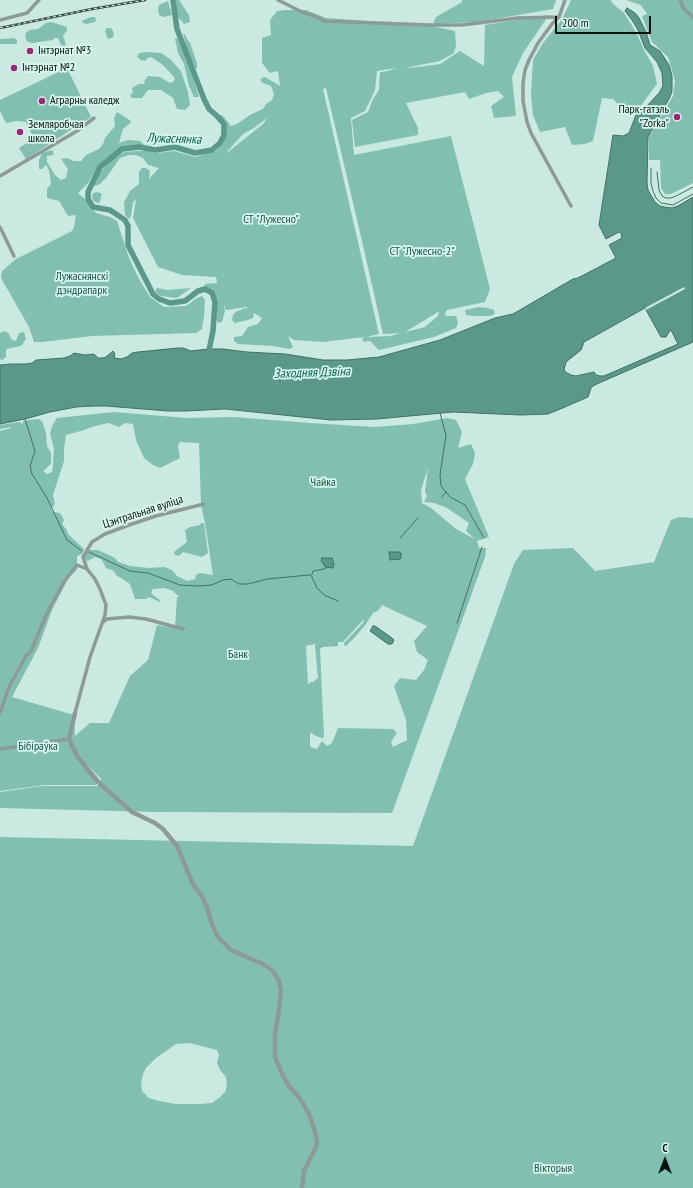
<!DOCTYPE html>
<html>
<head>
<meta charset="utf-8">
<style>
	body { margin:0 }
	#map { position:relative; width:693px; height:1188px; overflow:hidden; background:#cae9e0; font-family:"PT Sans Narrow",sans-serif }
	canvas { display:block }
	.north { position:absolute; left:645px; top:1140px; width:40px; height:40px; -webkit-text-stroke:3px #d7f6ed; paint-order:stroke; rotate:0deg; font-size:11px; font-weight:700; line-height:16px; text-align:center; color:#081310 }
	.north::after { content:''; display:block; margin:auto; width:14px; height:18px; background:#081310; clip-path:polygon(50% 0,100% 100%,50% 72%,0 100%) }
	.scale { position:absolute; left:555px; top:16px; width:96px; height:18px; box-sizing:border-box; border:2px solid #081310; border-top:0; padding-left:5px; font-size:12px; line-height:14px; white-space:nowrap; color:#081310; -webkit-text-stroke:3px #d7f6ed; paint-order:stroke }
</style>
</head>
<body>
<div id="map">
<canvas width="693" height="1188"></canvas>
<div class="north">С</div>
<div class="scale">200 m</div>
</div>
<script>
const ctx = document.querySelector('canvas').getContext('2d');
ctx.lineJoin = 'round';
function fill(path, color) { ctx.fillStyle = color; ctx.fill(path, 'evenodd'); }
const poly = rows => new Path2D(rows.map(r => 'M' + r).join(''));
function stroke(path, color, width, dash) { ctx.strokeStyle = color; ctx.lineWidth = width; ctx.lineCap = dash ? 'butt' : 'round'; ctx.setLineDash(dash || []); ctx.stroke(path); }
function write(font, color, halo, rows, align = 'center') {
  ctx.font = font + ' "PT Sans Narrow",sans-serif'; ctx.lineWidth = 3.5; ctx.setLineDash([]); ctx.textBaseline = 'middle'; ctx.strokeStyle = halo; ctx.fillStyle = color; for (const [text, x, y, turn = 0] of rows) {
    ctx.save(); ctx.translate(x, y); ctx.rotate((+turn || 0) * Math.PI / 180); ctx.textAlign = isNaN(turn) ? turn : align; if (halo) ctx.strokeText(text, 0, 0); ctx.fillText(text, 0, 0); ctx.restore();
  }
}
const green = poly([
	[175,0,179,0,189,15,190,22,184,24,177,16],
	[462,0,556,0,553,9,477,22,433,24,436,17,462,2],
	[571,0,611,0,612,3,624,13,636,32,644,50,653,66,657,84,642,104,633,113,627,113,613,99,602,98,593,141,585,144,572,145,565,127,540,132,533,115,531,94,533,60,543,43,562,19],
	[626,0,693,0,693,183,671,194,665,194,661,188,660,160,649,160,649,137,673,96,675,81,668,57,652,42,642,16,647,14,641,5],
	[168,1,172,15,164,17,159,15,158,10,159,5],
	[287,10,306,10,326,18,427,25,455,31,456,46,454,53,440,61,405,68,419,67,440,64,460,51,484,66,485,25,549,15,523,53,512,77,516,116,494,118,491,106,504,97,498,91,486,93,469,99,465,92,406,103,418,128,418,135,355,147,352,120,368,112,373,99,379,90,380,72,388,71,396,68,377,71,375,90,365,111,351,118,354,155,451,136,490,289,485,302,447,310,445,313,446,316,456,316,458,323,456,328,434,337,379,350,370,341,364,342,362,339,364,337,323,342,294,340,288,336,293,347,290,349,273,346,238,344,234,341,234,337,242,336,248,327,258,324,262,318,254,313,253,318,248,320,235,323,232,320,233,314,235,314,235,312,241,310,242,309,248,308,246,307,226,310,224,304,225,311,222,322,218,323,216,319,217,309,216,298,213,292,204,287,205,284,217,283,216,277,182,275,158,267,133,218,136,200,133,202,131,216,129,219,125,215,124,202,130,191,139,184,139,172,142,168,146,168,150,171,149,179,159,168,148,165,143,158,136,155,129,155,120,158,106,178,100,184,95,186,94,185,99,173,116,156,125,152,137,151,148,151,157,153,174,151,195,157,216,151,223,143,227,133,226,126,219,115,222,115,231,126,237,124,250,115,263,109,266,104,272,100,274,94,271,86,263,83,260,80,262,78,265,77,280,86,278,71,270,73,262,63,262,38,271,35,270,20,277,11],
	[326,88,362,241,383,334,400,333,391,336,366,337,379,334,323,89],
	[267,118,263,124,228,152,226,153,243,134,254,128],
	[438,312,439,312,438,316,425,327,405,332],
	[91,17,95,17,96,20,95,22,87,24,83,23,82,21],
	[50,22,55,23,67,27,67,31,63,35,66,45,64,46,61,45,58,38,54,38,53,40,32,43,28,42,26,40,25,35,27,32,30,30,38,29,46,23],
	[107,28,111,28,113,31,114,35,112,38,108,39,107,37,105,31],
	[183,34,185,34,187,39,190,43,197,63,197,69,195,68,188,52],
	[14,38,17,40,17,43,16,44,0,44,0,39],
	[177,38,184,50,189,65,199,97,194,97,189,86,184,64,178,53,175,39],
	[148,52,161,53,170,59,181,71,188,92,190,105,185,110,177,109,173,98,161,90,148,90,142,98,132,98,130,95,133,93,132,88,139,84,144,84,145,80,148,76,160,77,170,83,173,82,175,79,174,77,163,65,151,57,148,58,145,61,141,60,137,57,139,53],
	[67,68,91,117,26,159,19,148,34,139,26,122,17,121,6,123,0,111,0,100],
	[117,112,131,121,130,123,123,129,119,143,128,140,140,141,144,145,143,147,130,146,120,149,108,157,98,166,88,183,78,193,84,198,96,213,110,217,117,221,129,258,139,279,150,297,164,307,186,306,197,298,202,296,205,300,204,317,202,329,196,333,92,336,42,342,34,342,29,327,1,278,2,271,16,259,72,231,74,227,76,215,68,216,59,201,47,198,47,189,51,184,49,170,46,165,42,169,39,169,39,160,42,153,52,150,54,155,47,156,47,162,55,175,61,180,66,178,68,169,61,159,67,158,74,161,81,161,86,155,99,149,103,144,105,138,115,126,114,118],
	[98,192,102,194,101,197,100,202,97,203,93,200,92,196,93,193],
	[157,288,168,290,191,288,177,298,160,296,155,291],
	[479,307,487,308,494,310,495,313,493,315,489,316,474,316,466,315,465,310],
	[5,331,9,334,12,340,16,341,19,333,24,332,26,339,21,346,6,349,6,357,2,360,0,359,0,333],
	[114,412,187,418,234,417,310,423,375,427,413,424,447,418,456,420,462,432,458,448,471,444,475,453,473,464,465,479,489,537,477,541,479,548,486,548,485,557,392,813,156,812,0,808,0,792,43,786,98,786,101,779,87,764,99,779,96,785,45,785,0,791,0,431,11,428,13,429,10,427,0,429,0,425,19,422,23,424,23,421,28,420,39,419,42,421,46,433,47,446,51,453,51,464,43,471,47,474,52,472,53,465,54,449,50,433,53,424,57,418],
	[109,423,119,427,125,423,133,424,136,440,144,458,153,465,160,468,180,458,178,446,180,442,199,443,201,505,205,523,213,575,200,573,196,575,195,579,187,581,177,576,172,570,164,567,149,568,130,566,118,562,115,558,98,550,88,550,84,555,85,559,88,561,95,557,101,559,103,562,106,568,114,571,116,575,130,584,135,599,146,599,149,597,160,602,160,600,153,595,151,592,153,589,164,588,173,591,177,595,180,595,177,597,175,628,157,625,148,660,130,676,109,723,90,723,75,736,74,715,12,697,38,648,52,610,69,577,77,570,77,556,82,554,84,549,69,535,66,529,62,524,64,520,60,513,53,512,51,509,55,504,53,495,64,461,64,449,66,435,84,430,95,426],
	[428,468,425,492,427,496,424,502,434,503,447,508,469,523,466,531,475,539,456,529,431,508,422,503,421,490],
	[382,605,427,626,414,641,417,652,428,660,424,670,416,680,400,678,394,686,406,720,407,740,393,747,391,742,397,733,393,729,338,728,332,743,327,746,322,741,317,749,310,747,310,732,316,736,322,738,324,737,320,649,323,647,338,646,338,642,343,642,364,619,363,623,344,643,344,645,346,646,356,636,366,624,373,613,379,610],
	[316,644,315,646,318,678,313,682,310,682,308,685,306,646],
	[680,517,693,518,693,1188,0,1188,0,837,413,846,514,564,523,550,573,548,595,571,654,562,671,520],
	[190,1043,217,1050,219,1055,217,1062,220,1070,226,1077,227,1085,225,1092,220,1097,212,1103,200,1104,176,1104,159,1101,149,1098,142,1091,141,1083,143,1074,146,1068,156,1058,176,1044],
	[201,523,204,523,208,553,202,557,183,552,179,556,175,555,174,552,187,542,185,530,190,527,200,525]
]);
const water = poly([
	[627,8,635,13,639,18,646,32,650,45,660,51,669,65,672,76,672,91,670,97,648,137,647,183,648,190,655,202,660,206,664,207,672,208,678,206,693,197,693,342,599,383,593,386,591,388,588,397,558,410,548,414,521,415,453,412,377,419,331,420,225,409,186,411,168,411,106,406,94,406,76,407,50,412,25,419,0,424,0,365,11,364,26,364,32,363,36,360,64,358,70,356,74,353,85,355,94,354,98,358,103,358,106,357,113,351,115,354,114,358,121,359,127,357,132,353,138,352,178,348,183,348,191,351,209,349,223,349,247,352,285,354,323,360,347,360,379,357,440,340,495,318,513,314,573,279,578,278,616,258,609,245,622,238,621,233,619,232,617,233,606,239,599,225,613,135,623,136,629,133,636,115,646,107,659,93,663,86,662,73,657,62,645,48,638,30,632,20,625,11,627,8],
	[645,308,661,337,666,337,669,332,671,330,678,344,604,376,600,376,596,375,594,372,576,376,571,375,567,373,564,370,566,362,581,350,584,342,645,308],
	[389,552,399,552,401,553,401,558,400,559,390,560,389,552],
	[322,558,332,558,334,564,333,568,325,567,323,563,321,561,322,558],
	[373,626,375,626,392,638,394,640,392,644,388,644,370,631,373,626]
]);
const pier = poly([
	[684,287,685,289,646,310,645,308]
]);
const stream = poly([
	[651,168,651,183,653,191,656,198,661,203,673,205,693,194],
	[657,172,659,190,662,196,666,198,671,198,676,196,693,187],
	[440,413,446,435,440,475,441,486,450,497,465,505,484,538],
	[25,419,35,451,30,466,32,474,47,498,67,540,82,551],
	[442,497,446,492],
	[400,538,418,518],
	[89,552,130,571,148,573,180,585,198,586,212,585,223,580,231,579,239,584,248,584,267,579,309,575,311,575,317,588,324,595,338,601],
	[312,574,313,571,324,569,326,568],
	[457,623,482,547]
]);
const river = poly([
	[173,0,177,29,204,99,209,109,216,115,224,124,224,135,220,143,212,150,195,153,175,147,156,150,139,147,122,149,100,167,88,192,88,199,93,207,110,210,125,220,128,226,128,245,153,294,159,299,170,303,185,301,198,291,205,289,212,293,215,302,213,331,208,355]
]);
const minor = poly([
	[278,0,302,12,317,17,324,21,429,25,462,25,518,18,559,17],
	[565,0,559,17,552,24,538,43,529,60,525,70,523,83,523,101,527,122,531,133,571,206],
	[680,0,684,9,693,17],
	[0,20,27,13,39,0],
	[0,176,77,131,94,118],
	[0,227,14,256],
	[102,623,107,619,129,617,146,619,183,629],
	[0,713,9,687,26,656,31,651,47,613,64,582,77,565,87,569],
	[75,713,90,657,105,615,106,605,100,589,95,579,87,569,83,557,92,542,105,534,129,525,156,516,204,504],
	[0,749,69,739]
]);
const tertiary = poly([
	[75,713,69,739,77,756,97,781,107,790,132,812,155,823,163,829,177,846,193,884,202,897,207,907,212,924,217,936,231,950,263,964,273,971,279,981,281,991,279,1011,275,1033,275,1057,282,1074,289,1086,301,1100,309,1114,314,1128,317,1141,316,1147,304,1171,302,1188]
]);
const rail = poly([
	[0,28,92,9,145,0]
]);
const markers = [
	[30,51,4,"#a12477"],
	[14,68,4,"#a12477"],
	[42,101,4,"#a12477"],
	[677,117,4,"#a12477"],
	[20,132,4,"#a12477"]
];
const poiNames = [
	["Інтэрнат №3",38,51],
	["Інтэрнат №2",22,68],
	["Аграрны каледж",50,101],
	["Парк-гатэль",669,110,"right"],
	["\"Zorka\"",669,124,"right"],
	["Земляробчая",28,125],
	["школа",28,139]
];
const parkNames = [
	["СТ \"Лужесно\"",271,220],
	["СТ \"Лужесно-2\"",422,252],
	["Лужаснянскі",82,277],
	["дэндрапарк",82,291],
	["Чайка",323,483],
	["Банк",238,655],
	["Бібіраўка",38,747],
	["Вікторыя",553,1169]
];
const streetNames = [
	["Цэнтральная вуліца",143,512,-18]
];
const waterNames = [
	["Лужаснянка",174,139,2],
	["Заходняя Дзвіна",312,373,-2]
];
fill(green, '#81c0b0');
fill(water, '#5a998a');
stroke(water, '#417165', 1);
fill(pier, '#cae9e0');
stroke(stream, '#417165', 1);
stroke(river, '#5a998a', 5.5);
stroke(minor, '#8e9a97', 3.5);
stroke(tertiary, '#8e9a97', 4.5);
stroke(rail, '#3c4d48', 2.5);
stroke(rail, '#d7f6ed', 1, [3]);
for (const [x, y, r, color] of markers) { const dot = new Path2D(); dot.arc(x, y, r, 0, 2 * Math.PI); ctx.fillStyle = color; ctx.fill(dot); stroke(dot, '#d7f6ed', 1.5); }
write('12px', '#081310', '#d7f6ed', poiNames, 'left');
write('12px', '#1d5247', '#d7f6ed', parkNames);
write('12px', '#081310', '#d7f6ed', streetNames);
write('italic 13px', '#076051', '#d7f6ed', waterNames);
</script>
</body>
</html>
